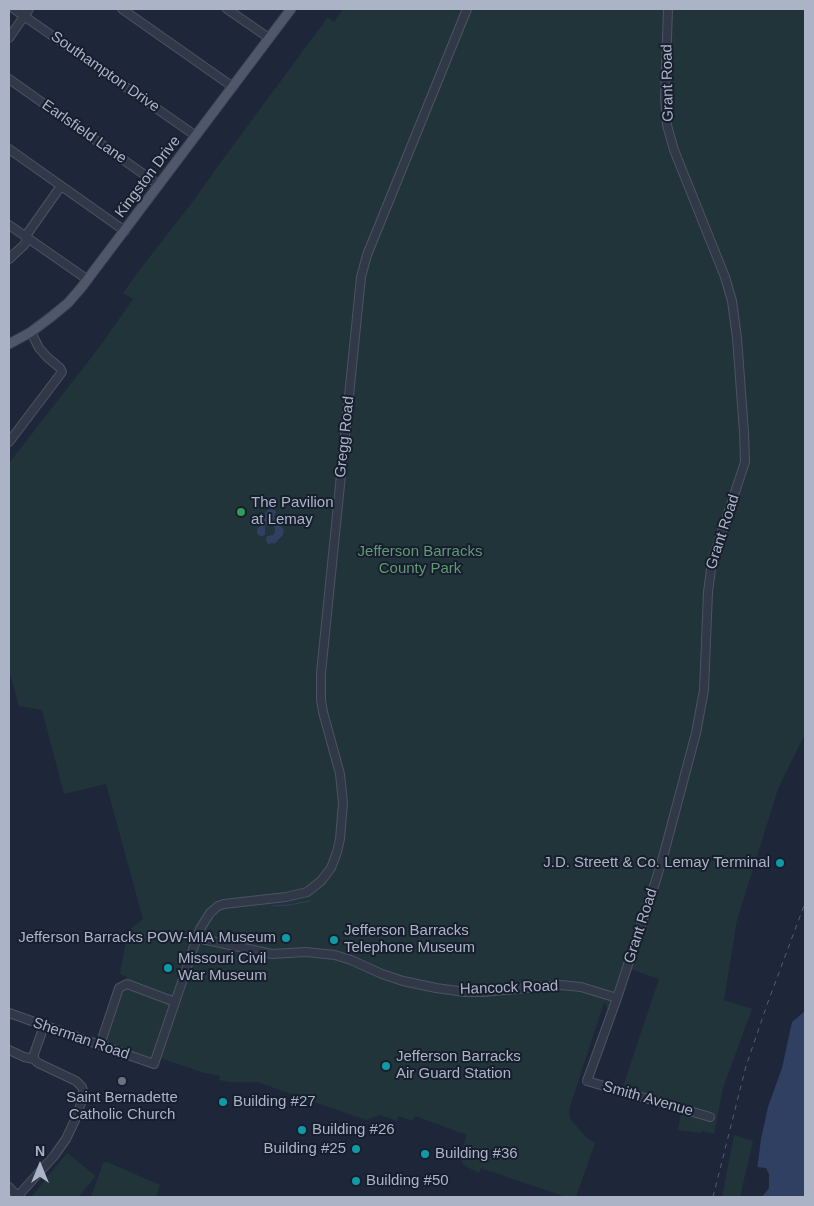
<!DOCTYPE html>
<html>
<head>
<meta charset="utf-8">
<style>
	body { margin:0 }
	#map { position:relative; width:814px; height:1206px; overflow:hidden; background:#1e2739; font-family:Helvetica,sans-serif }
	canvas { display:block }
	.frame { position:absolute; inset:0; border:10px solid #abb3c6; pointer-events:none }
	.north { position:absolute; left:15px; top:1141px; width:50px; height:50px; -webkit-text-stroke:4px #171e2d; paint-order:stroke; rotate:0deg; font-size:14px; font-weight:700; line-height:20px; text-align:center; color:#abb3c6 }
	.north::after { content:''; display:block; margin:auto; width:18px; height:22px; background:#abb3c6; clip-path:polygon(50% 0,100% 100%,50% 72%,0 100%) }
</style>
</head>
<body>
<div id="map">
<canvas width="814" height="1206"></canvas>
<div class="frame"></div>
<div class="north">N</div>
</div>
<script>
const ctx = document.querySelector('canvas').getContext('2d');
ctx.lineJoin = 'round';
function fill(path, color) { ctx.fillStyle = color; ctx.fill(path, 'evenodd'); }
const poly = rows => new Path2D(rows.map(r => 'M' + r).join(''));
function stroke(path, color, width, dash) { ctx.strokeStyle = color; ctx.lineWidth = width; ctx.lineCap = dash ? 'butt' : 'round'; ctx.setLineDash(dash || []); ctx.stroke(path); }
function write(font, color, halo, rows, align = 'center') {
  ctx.font = font + ' Helvetica,sans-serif'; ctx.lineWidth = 4; ctx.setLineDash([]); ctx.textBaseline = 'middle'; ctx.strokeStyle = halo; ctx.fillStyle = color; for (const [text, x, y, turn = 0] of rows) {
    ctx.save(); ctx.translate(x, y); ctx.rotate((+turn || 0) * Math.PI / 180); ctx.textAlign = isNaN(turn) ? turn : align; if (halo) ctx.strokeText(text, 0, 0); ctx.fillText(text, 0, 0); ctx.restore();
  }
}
const green = poly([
	[343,9,805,9,805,734,778,789,737,920,724,1000,752,1009,723,1088,714,1134,702,1131,701,1133,678,1130,681,1113,620,1095,659,979,624,967,607,1010,606,1005,604,1003,571,1103,569,1112,570,1119,586,1137,595,1143,576,1197,566,1197,481,1168,479,1173,469,1168,463,1164,460,1157,467,1135,415,1116,412,1121,399,1116,397,1121,380,1115,366,1120,257,1082,229,1082,219,1080,220,1076,205,1073,154,1056,152,1059,150,1059,104,1043,127,977,120,974,128,931,143,919,106,784,64,794,42,710,19,706,9,670,9,463,101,345,133,299,123,293,138,272,194,200,218,166,328,17,334,22],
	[734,1135,753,1141,740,1197,722,1197],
	[67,1153,96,1176,78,1197,33,1197,32,1196],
	[107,1162,160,1185,156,1197,91,1197,103,1163]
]);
const water = poly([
	[269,509,275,510,276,512,274,517,278,519,279,521,278,522,284,530,283,535,274,544,273,543,268,544,266,540,267,536,273,535,275,532,274,526,270,520,265,526,265,534,263,536,260,536,257,533,257,529,262,524,265,513],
	[805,1011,805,1197,749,1197,757,1170,761,1139,768,1107,782,1068,792,1022]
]);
const pier = poly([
	[755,1165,757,1167,766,1168,769,1174,769,1188,762,1197,747,1197]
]);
const stream = poly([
	[273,906,289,905,310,901]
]);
const minor = poly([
	[14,9,196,136],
	[122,9,233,87],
	[227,9,269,38],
	[668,9,665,98,667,125,674,150,725,277,732,301,737,338,744,432,745,462,712,562,708,592,704,690,696,733,663,857,655,883,617,998,587,1081,710,1117],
	[9,38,29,9],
	[9,79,159,185],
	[9,149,125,231],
	[9,225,88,280],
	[25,237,61,186],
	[9,259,24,245,28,239],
	[9,442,62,372,60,368,47,357,39,348,31,332],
	[197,938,272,954,306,952,335,955,351,960,382,974,403,981,436,988,465,992,483,992,561,985,581,987,617,998],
	[9,1013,154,1064,200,929,210,913,218,906,224,904,286,897,307,892,321,881,331,868,337,852,340,839,343,803,340,774,323,712,321,700,321,673,361,277,367,255,467,9],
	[100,1045,119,988,127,984,175,1002],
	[9,1050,24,1057,34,1059],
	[34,1059,34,1054,44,1026],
	[9,1187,17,1196],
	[17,1197,54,1156,66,1139,76,1118,84,1094,82,1087,76,1081,38,1063,34,1059]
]);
const major = poly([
	[9,344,31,332,51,317,68,303,81,288,291,9]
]);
const rail = poly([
	[138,944,140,937],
	[713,1197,746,1066,768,1002,805,903]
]);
const markers = [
	[241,512,5,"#2e9e5b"],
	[780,863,5,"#0f9aa8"],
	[286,938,5,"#0f9aa8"],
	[334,940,5,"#0f9aa8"],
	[168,968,5,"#0f9aa8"],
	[386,1066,5,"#0f9aa8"],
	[122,1081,5,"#6b7280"],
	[223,1102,5,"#0f9aa8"],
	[302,1130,5,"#0f9aa8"],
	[356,1149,5,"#0f9aa8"],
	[425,1154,5,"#0f9aa8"],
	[356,1181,5,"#0f9aa8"]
];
const streetNames = [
	["Southampton Drive",105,72,35],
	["Grant Road",668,83,-91],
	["Earlsfield Lane",84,132,35],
	["Kingston Drive",148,177,-53],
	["Gregg Road",345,437,-84],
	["Grant Road",723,532,-72],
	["Grant Road",641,926,-72],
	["Hancock Road",509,988,-2],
	["Sherman Road",81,1039,19],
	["Smith Avenue",648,1099,16]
];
const poiNames = [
	["The Pavilion",251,503],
	["at Lemay",251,520],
	["J.D. Streett & Co. Lemay Terminal",770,863,"right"],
	["Jefferson Barracks",344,931],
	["Telephone Museum",344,948],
	["Jefferson Barracks POW-MIA Museum",276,938,"right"],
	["Missouri Civil",178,959],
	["War Museum",178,976],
	["Jefferson Barracks",396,1057],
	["Air Guard Station",396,1074],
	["Saint Bernadette",122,1098,"center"],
	["Catholic Church",122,1115,"center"],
	["Building #27",233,1102],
	["Building #26",312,1130],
	["Building #25",346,1149,"right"],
	["Building #36",435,1154],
	["Building #50",366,1181]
];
const parkNames = [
	["Jefferson Barracks",420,552],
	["County Park",420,569]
];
fill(green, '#20343a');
fill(water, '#2f4062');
fill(pier, '#1e2739');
stroke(stream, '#2f4062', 1);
stroke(minor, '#4c5364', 10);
stroke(major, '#3b4252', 11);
stroke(minor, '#313949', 8);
stroke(major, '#4f576a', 9);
stroke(rail, '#535c71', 1, [5, 5]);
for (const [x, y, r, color] of markers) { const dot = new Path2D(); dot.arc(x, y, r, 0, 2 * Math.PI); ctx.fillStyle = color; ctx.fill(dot); stroke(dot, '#171e2d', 2); }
write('15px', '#abb3c6', '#171e2d', streetNames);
write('15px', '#abb3c6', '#171e2d', poiNames, 'left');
write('15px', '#619973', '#171e2d', parkNames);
</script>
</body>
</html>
